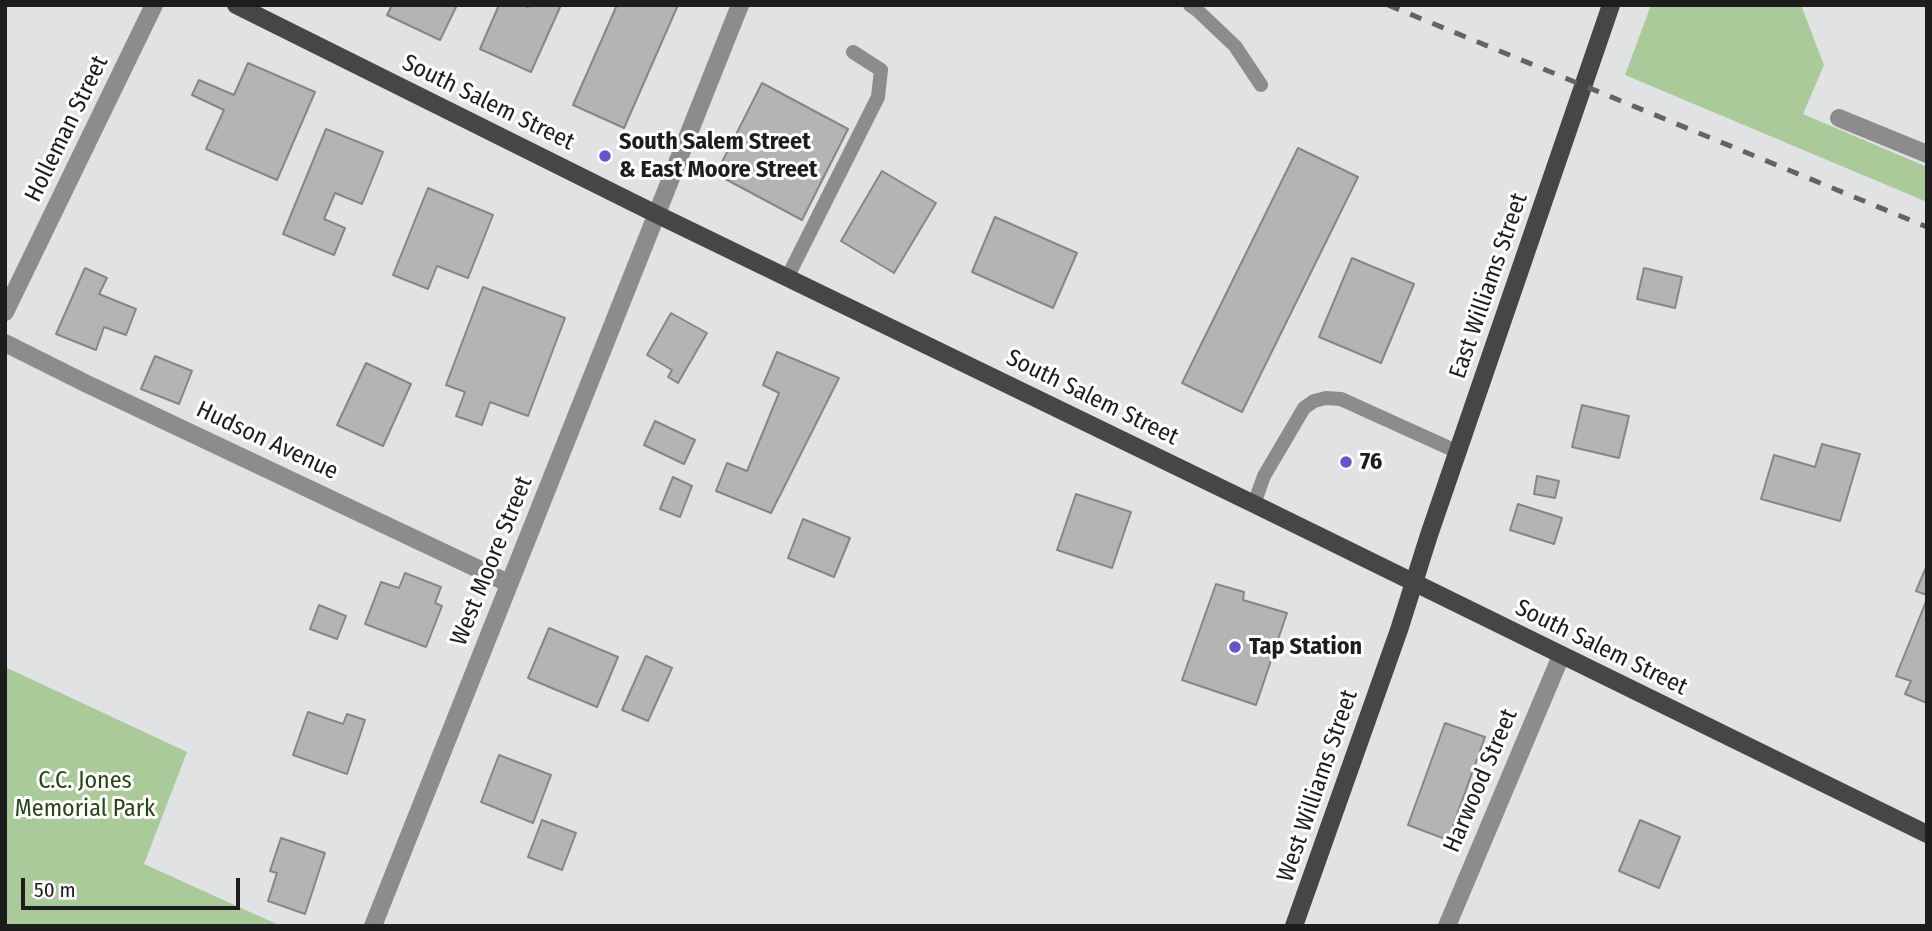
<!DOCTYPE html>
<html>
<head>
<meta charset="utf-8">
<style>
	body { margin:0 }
	#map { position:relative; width:1932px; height:931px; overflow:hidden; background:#e1e2e3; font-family:"Fira Sans Condensed",sans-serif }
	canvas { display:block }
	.frame { position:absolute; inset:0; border:7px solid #1d1d1e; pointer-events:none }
	.scale { position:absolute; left:21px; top:878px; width:219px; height:32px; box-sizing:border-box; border:4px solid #1d1d1e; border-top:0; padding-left:9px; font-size:21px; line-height:24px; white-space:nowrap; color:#1d1d1e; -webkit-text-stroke:5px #fff; paint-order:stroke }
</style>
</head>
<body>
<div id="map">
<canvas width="1932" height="931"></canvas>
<div class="frame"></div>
<div class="scale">50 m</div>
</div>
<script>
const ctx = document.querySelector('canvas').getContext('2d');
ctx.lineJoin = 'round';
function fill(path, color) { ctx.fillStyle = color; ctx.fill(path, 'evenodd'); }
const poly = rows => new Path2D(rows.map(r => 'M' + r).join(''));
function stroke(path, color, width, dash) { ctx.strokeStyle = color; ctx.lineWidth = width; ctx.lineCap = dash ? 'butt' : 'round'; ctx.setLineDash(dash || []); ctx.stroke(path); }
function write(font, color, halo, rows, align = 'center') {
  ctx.font = font + ' "Fira Sans Condensed",sans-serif'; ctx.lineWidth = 6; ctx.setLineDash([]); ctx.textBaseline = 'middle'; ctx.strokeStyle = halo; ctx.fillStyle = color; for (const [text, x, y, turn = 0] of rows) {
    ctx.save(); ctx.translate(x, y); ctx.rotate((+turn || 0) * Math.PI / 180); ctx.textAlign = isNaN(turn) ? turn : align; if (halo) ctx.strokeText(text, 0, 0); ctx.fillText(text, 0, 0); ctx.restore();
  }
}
const green = poly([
	[1651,5,1801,5,1824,65,1803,114,1927,167,1927,202,1625,75],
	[5,667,187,752,144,864,281,926,5,926]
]);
const building = poly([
	[392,5,457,5,440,40,387,15,392,5],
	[499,5,523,5,528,7,528,5,561,5,531,72,480,49,499,5],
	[617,5,678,5,624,128,573,105,617,5],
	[248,63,315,92,277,180,206,149,224,110,192,95,199,80,234,95,248,63],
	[762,83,848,129,802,220,716,174,762,83],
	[326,129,383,152,362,204,335,193,324,219,345,228,334,255,283,234,326,129],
	[1298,148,1358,177,1242,412,1182,383,1298,148],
	[882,171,936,203,894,273,841,241,882,171],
	[428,188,493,215,468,278,437,266,428,289,393,275,428,188],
	[995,217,1077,253,1053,308,972,272,995,217],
	[1352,258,1414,284,1381,363,1319,337,1352,258],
	[85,268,107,278,99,294,136,309,126,335,104,327,96,350,56,334,85,268],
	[1644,268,1682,277,1675,308,1637,299,1644,268],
	[483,287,565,318,528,416,490,402,482,425,456,416,465,392,446,385,483,287],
	[671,313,707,333,678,383,668,377,672,370,647,355,671,313],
	[777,352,839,378,771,513,716,491,727,463,747,471,779,393,763,385,777,352],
	[155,356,192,371,179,404,141,389,155,356],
	[366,363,411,384,383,446,337,425,366,363],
	[1582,405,1629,416,1619,458,1572,447,1582,405],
	[655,421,695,440,684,464,644,445,655,421],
	[1822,444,1860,454,1840,521,1761,499,1774,455,1815,467,1822,444],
	[1537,476,1559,481,1555,498,1534,494,1537,476],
	[673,477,692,486,680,517,660,509,673,477],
	[1076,494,1131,512,1112,568,1057,550,1076,494],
	[1518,504,1562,518,1554,544,1510,530,1518,504],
	[803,519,850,538,834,577,788,558,803,519],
	[1927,565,1927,595,1916,591,1927,565],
	[405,573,441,587,435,603,442,606,426,647,365,624,381,582,399,588,405,573],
	[1216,584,1244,592,1243,600,1287,613,1256,705,1182,680,1216,584],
	[1927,599,1927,703,1905,694,1911,681,1896,676,1927,599],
	[319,605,346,616,337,639,310,629,319,605],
	[549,628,618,657,597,707,528,678,549,628],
	[646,656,672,668,648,721,622,710,646,656],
	[308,712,343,724,347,714,365,720,347,774,293,755,308,712],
	[1445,723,1485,737,1448,840,1408,825,1445,723],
	[499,755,551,775,533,823,481,802,499,755],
	[542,820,576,833,562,870,528,857,542,820],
	[1640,820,1680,837,1659,888,1619,871,1640,820],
	[281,838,325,853,305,914,268,901,277,873,270,871,281,838]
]);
const service = poly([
	[1190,5,1197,10,1235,46,1261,85],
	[787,278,878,97,881,70,853,52],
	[1254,504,1264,476,1304,408,1314,401,1326,398,1341,399,1458,452]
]);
const minor = poly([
	[1839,118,1927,154],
	[5,312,154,5],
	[5,343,87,384,508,583],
	[373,926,740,5],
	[1447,926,1561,656]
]);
const primary = poly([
	[236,5,656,214,1254,504,1927,834],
	[1294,926,1399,630,1429,535,1611,5]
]);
const rail = poly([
	[1388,5,1927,227]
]);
const markers = [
	[605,156,7,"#6753cc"],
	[1346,462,7,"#6753cc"],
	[1235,647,7,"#6753cc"]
];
const streetNames = [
	["South Salem Street",488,103,26],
	["Holleman Street",67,129,-64],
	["East Williams Street",1489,286,-71],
	["South Salem Street",1092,398,26],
	["Hudson Avenue",267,441,25],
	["West Moore Street",492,561,-68],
	["South Salem Street",1601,648,26],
	["Harwood Street",1481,781,-67],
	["West Williams Street",1318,786,-71]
];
const poiNames = [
	["South Salem Street",619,142],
	["& East Moore Street",619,170],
	["76",1360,462],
	["Tap Station",1249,647]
];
const parkNames = [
	["C.C. Jones",85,781],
	["Memorial Park",85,809]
];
fill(green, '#aaca99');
fill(building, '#b5b3b4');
stroke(building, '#878687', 2);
stroke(service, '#8b8c8b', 14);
stroke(minor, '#8b8c8b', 18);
stroke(primary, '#454646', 18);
stroke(rail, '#636364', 5, [12, 12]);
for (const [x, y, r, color] of markers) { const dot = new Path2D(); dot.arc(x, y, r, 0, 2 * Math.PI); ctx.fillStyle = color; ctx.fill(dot); stroke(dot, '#fff', 2.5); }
write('24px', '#1d1d1e', '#fff', streetNames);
write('bold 24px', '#1d1d1e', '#fff', poiNames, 'left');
write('24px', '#284614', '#fff', parkNames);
</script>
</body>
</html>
